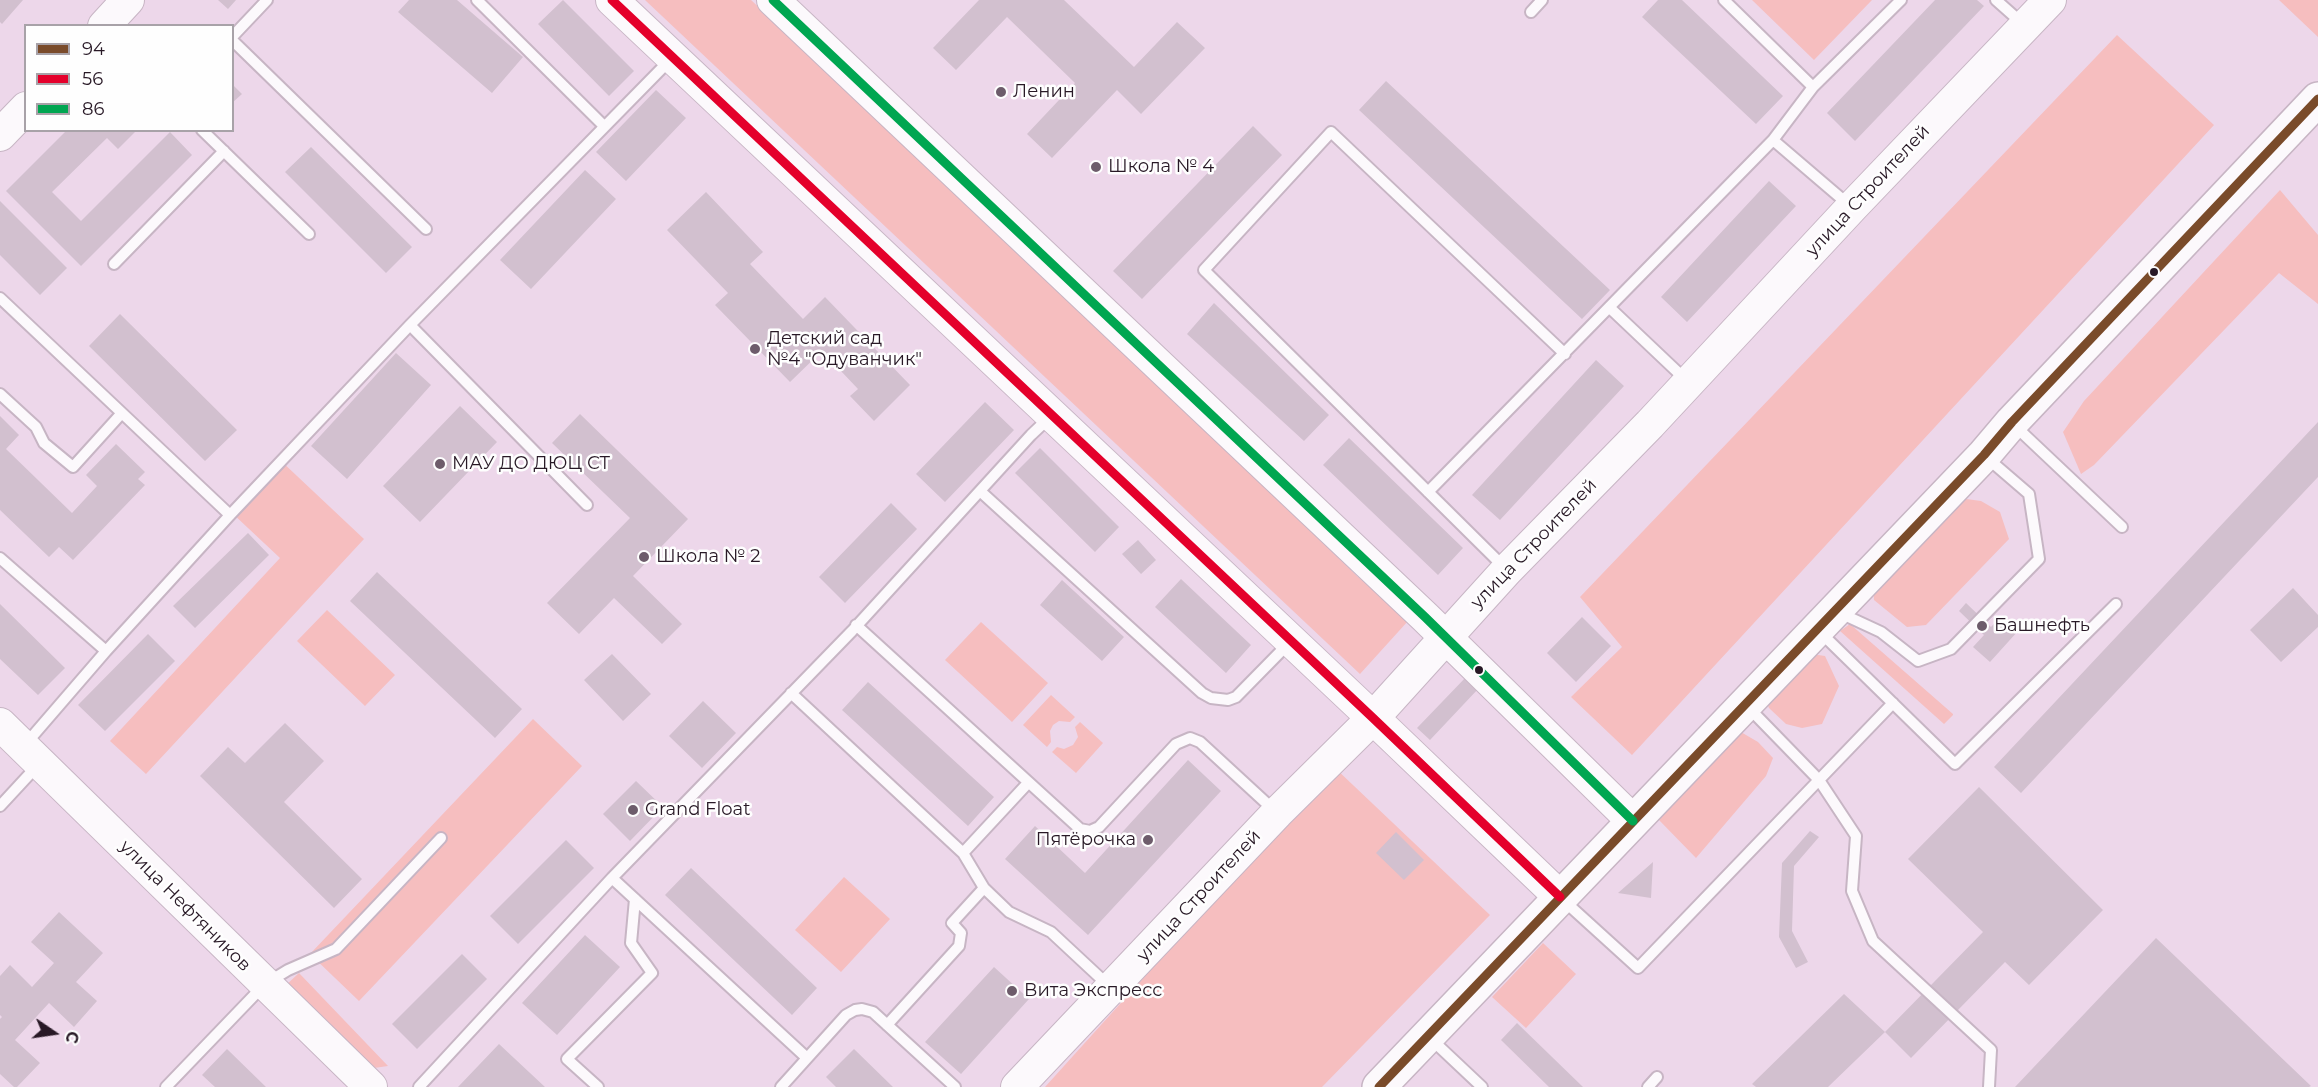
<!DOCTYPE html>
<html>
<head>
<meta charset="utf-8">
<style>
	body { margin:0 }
	#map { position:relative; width:2318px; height:1087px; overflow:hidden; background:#edd7ea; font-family:Montserrat,sans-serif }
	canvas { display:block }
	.legend { position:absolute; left:24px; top:24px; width:210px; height:108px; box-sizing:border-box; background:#fefefe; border:2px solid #a8a2a8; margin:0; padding:8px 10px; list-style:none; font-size:18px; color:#281926 }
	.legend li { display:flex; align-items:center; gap:12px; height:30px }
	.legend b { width:30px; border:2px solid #a8a2a8 }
	.north { position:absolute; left:24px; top:1003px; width:60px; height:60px; -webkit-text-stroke:4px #fefefe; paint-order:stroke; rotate:103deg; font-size:16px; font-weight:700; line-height:24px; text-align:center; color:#281926 }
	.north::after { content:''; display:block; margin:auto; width:21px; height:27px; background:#281926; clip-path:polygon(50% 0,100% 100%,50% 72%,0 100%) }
</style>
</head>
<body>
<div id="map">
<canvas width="2318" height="1087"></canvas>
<ul class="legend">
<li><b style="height:8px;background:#7a4b2a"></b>94</li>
<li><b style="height:8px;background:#e4002b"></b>56</li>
<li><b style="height:8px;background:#00a651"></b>86</li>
</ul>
<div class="north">С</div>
</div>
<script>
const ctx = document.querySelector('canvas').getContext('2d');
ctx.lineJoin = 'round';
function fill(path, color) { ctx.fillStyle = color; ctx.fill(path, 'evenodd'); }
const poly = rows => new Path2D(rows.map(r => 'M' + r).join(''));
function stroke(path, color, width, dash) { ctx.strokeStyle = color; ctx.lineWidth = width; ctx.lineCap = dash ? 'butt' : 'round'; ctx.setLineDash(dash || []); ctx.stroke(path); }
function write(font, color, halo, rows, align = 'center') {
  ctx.font = font + ' Montserrat,sans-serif'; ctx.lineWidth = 5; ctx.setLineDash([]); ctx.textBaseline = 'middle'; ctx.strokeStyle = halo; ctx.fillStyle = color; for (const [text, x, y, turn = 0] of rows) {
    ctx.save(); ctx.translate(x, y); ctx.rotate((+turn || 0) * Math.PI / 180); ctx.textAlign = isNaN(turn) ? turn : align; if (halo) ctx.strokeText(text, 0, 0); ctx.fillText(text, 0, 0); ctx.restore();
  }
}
const green = poly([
	[645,0,751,0,1137,361,1357,576,1408,621,1360,674],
	[1752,0,1872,0,1814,60],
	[2279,0,2318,0,2318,37],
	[2117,35,2214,125,1632,755,1571,697,1622,647,1580,597],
	[2280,190,2318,235,2318,304,2279,273,2094,465,2081,474,2063,432,2084,401],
	[280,460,364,539,146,774,110,741,280,558,232,513],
	[1959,498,1981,501,2000,512,2009,539,1926,625,1907,627,1874,600,1873,586],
	[327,610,395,675,365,706,297,641],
	[981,622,1048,683,1012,722,945,660],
	[1850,624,1953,714,1953,715,1944,724,1840,631],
	[1805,653,1825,656,1839,686,1822,724,1802,728,1786,724,1769,708,1763,695],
	[1051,695,1075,717,1070,722,1059,721,1053,725,1050,731,1051,742,1047,747,1023,725],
	[533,719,582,766,359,1001,310,954],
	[1080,722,1103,743,1076,773,1052,752,1057,747,1064,749,1073,745,1078,737,1075,727],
	[1734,728,1758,742,1773,758,1766,776,1696,858,1659,820,1658,807],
	[1334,767,1490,915,1322,1087,1045,1087],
	[844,877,890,919,841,972,795,930],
	[1543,943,1576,974,1526,1028,1492,997],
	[299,973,388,1066,374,1068,285,986]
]);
const building = poly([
	[0,0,23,0,2,24,0,22],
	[218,0,236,0,228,9],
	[409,0,457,0,523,57,492,93,398,12],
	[563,0,634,71,609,96,538,24],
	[979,0,1064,0,1134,67,1177,22,1205,48,1141,114,1117,90,1052,158,1027,134,1075,83,1007,17,956,70,933,48],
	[1658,0,1682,0,1783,96,1756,124,1642,17],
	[1935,0,1977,0,1984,6,1855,141,1827,113],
	[1386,81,1610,290,1582,319,1359,110],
	[232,84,242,94,232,103],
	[656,90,686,118,626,181,596,152],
	[1253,126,1282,155,1142,299,1113,271],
	[67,130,137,130,118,149,107,138,52,192,81,221,170,132,192,155,81,266,6,191],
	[311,147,412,247,386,273,285,172],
	[585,170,616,199,531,289,500,260],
	[1769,181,1796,206,1687,322,1661,297],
	[706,192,763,252,750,264,803,319,825,297,910,385,874,421,850,396,858,389,822,351,790,382,715,305,728,293,667,230],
	[0,201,67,268,40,295,0,255],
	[1214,303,1329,415,1304,441,1187,334],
	[120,314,237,430,205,461,89,346],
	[396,353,431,385,347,479,311,446],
	[1596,360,1624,386,1500,520,1472,495],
	[985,402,1014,430,945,502,916,474],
	[460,406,497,442,420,522,383,486],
	[580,414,688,519,633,576,682,624,662,644,614,598,579,634,547,603,630,518,552,443],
	[0,416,19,435,6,449,72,513,97,486,86,475,116,444,145,472,138,479,145,485,73,560,59,547,49,557,0,510],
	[2318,422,2318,477,2021,793,1994,767],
	[1349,438,1463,548,1438,575,1323,465],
	[1040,448,1119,527,1095,552,1015,473],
	[891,503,917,529,845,603,819,577],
	[248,533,269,555,195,628,173,606],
	[1138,540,1156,560,1141,574,1122,554],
	[377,572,522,709,495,738,350,601],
	[1181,579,1251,645,1226,673,1155,607],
	[1062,580,1124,637,1102,661,1040,605],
	[2293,588,2318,615,2318,627,2281,662,2250,630],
	[1966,603,1991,627,2001,616,2018,631,1990,662,1973,647,1984,635,1959,611],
	[0,604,65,668,38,695,0,659],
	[1582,617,1611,646,1576,682,1547,653],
	[148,634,175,661,105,731,78,705],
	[612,654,651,694,623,721,584,680],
	[1467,676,1479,688,1430,740,1417,728],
	[868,682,994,797,968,826,842,710],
	[703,701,736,733,702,768,669,736],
	[285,723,324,761,284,802,362,879,334,908,200,776,228,747,245,763],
	[1188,760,1221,791,1088,935,1005,859,1035,826,1085,873],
	[636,781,663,807,630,841,603,814],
	[1979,787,2103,910,2029,985,2005,962,1911,1058,1885,1032,1983,932,1908,859],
	[1810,831,1819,837,1794,866,1792,931,1808,962,1796,968,1779,937,1782,863],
	[1396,832,1424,860,1404,880,1376,853],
	[566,840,594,868,518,944,490,916],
	[1653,862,1651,898,1618,893],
	[691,868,817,988,792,1015,665,895],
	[59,912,103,953,76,982,97,1001,74,1027,49,1003,15,1040,40,1063,17,1087,14,1087,0,1074,0,1019,2,1017,0,1015,0,976,10,965,32,987,54,963,31,942],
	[585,935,620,967,557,1035,522,1003],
	[2156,938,2311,1086,2309,1087,2015,1087],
	[462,954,487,979,417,1049,392,1024],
	[994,967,1029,999,961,1074,925,1042],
	[1844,994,1885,1032,1828,1087,1756,1087,1752,1084],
	[1517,1023,1583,1087,1549,1087,1501,1040],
	[499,1044,545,1087,458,1087],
	[227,1049,266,1087,215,1087,202,1075],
	[854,1049,893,1087,836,1087,826,1077]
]);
const service = poly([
	[477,0,604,126],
	[1724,0,1813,87],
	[1996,0,2023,24],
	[1531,12,1542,0],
	[232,37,267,0],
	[232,40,426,229],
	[202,130,309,234],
	[1773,140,1849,205],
	[114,264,224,151],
	[0,298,230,515],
	[1610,308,1686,380],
	[410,325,587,505],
	[0,394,36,427,44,443,73,467,121,414],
	[2014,425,2122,527],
	[980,491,1202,693,1211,698,1228,700,1236,697,1290,642],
	[1428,492,1773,140,1813,87,1901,0],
	[0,558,106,651,24,746],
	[1506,569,1204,270,1331,132,1565,354],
	[1840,613,1881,632,1918,661,1951,649,2039,559,2029,494,1986,457],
	[856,625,1080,829,1090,831,1099,827,1176,744,1190,738,1200,742,1276,812],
	[1819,631,1955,764,2116,604],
	[106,651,230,515,410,325,670,60],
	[791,693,963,853],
	[1747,706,1819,780,1856,836,1852,891,1873,941,1991,1050,1989,1087],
	[1028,783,963,853,984,888,1009,912,1051,932,1109,986],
	[0,806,38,765],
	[1562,899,1638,968,1893,703],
	[887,1025,959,946,961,933,952,923,984,888],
	[1430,1038,1482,1087],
	[807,1058,612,878,852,631,1031,435,1050,417],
	[166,1087,265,984,288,970,336,949,441,838],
	[419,1087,612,878],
	[598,1087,567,1059,652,973,631,943,635,899],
	[781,1087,846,1015,855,1010,862,1009,873,1012,955,1087],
	[1648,1087,1657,1077]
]);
const secondary = poly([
	[612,0,1373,718,1560,897],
	[773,0,1425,617,1633,821],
	[104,26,128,0],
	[0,135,26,108],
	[0,724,371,1087],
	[1017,1087,1277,813,1373,718,1507,570,1650,424,1852,207,2050,0]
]);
const primary = poly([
	[1379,1087,1984,455,2012,422,2318,99]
]);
const bus1 = poly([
	[1379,1087,1984,455,2012,422,2318,99]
]);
const bus2 = poly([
	[612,0,1373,718,1560,897]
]);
const bus3 = poly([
	[773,0,1425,617,1633,821]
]);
const markers = [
	[1001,92,6,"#6d5c6b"],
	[1096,167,6,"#6d5c6b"],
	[2154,272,5,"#281926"],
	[755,349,6,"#6d5c6b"],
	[440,464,6,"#6d5c6b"],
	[644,557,6,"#6d5c6b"],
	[1982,626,6,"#6d5c6b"],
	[1479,670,5,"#281926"],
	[633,810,6,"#6d5c6b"],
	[1148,840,6,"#6d5c6b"],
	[1012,991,6,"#6d5c6b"]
];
const poiNames = [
	["Ленин",1013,92],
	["Школа № 4",1108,167],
	["Детский сад",767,339],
	["№4 \"Одуванчик\"",767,360],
	["МАУ ДО ДЮЦ СТ",452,464],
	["Школа № 2",656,557],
	["Башнефть",1994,626],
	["Grand Float",645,810],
	["Пятёрочка",1136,840,"right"],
	["Вита Экспресс",1024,991]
];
const streetNames = [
	["улица Строителей",1868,191,-47],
	["улица Строителей",1534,544,-46],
	["улица Строителей",1199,896,-47],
	["улица Нефтяников",185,906,45]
];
fill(green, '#f6bebf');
fill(building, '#d2c0cf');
stroke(service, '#c7b5c4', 14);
stroke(secondary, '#c7b5c4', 34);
stroke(primary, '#c7b5c4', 36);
stroke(service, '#fcf9fc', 10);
stroke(secondary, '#fcf9fc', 32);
stroke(primary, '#fcf9fc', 33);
stroke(bus1, '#7a4b2a', 9);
stroke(bus2, '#e4002b', 9);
stroke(bus3, '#00a651', 9);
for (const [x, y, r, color] of markers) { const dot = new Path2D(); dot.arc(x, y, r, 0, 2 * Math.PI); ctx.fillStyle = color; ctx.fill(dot); stroke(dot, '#fefefe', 2); }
write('18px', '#281926', '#fefefe', poiNames, 'left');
write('18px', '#281926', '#fefefe', streetNames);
</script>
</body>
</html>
